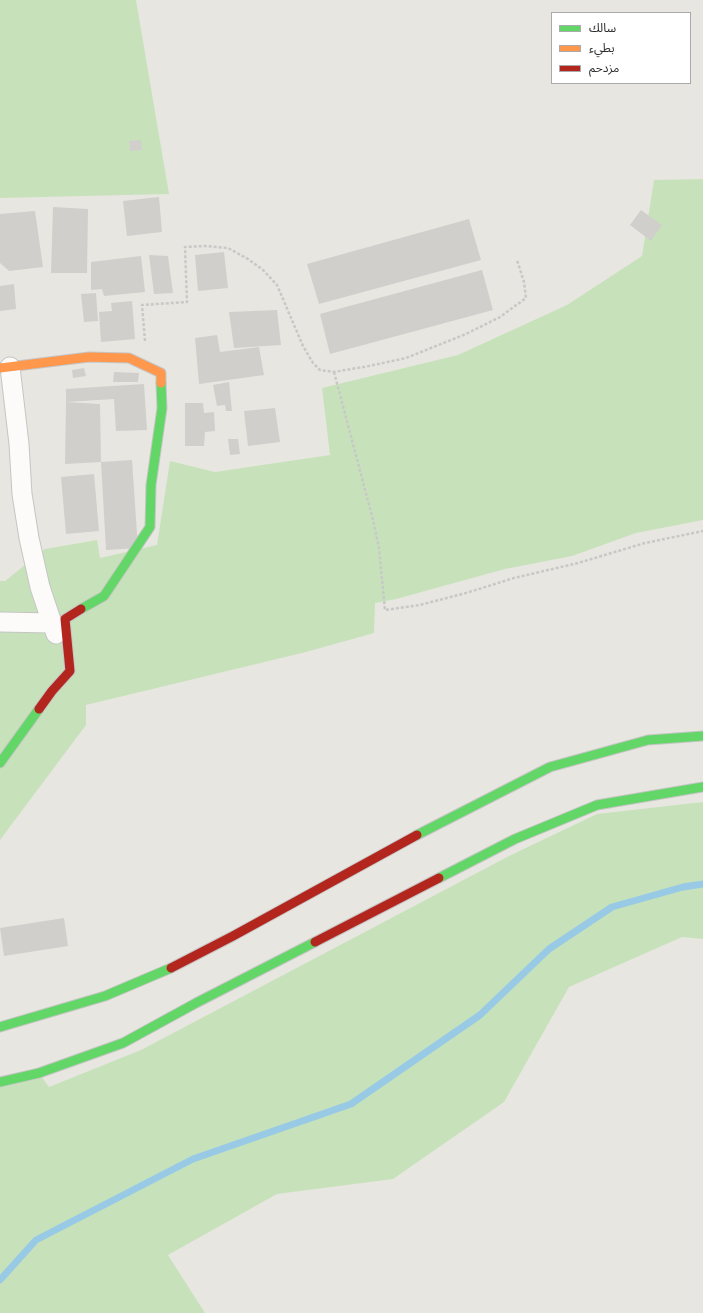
<!DOCTYPE html>
<meta charset="utf-8">
<style>
body{margin:0}
#map{position:relative;width:703px;height:1313px;overflow:hidden;background:#e8e6e0;font-family:"Fira Sans Condensed","Noto Sans Arabic",sans-serif}
canvas{display:block}
.legend{position:absolute;left:551px;top:12px;width:140px;height:72px;box-sizing:border-box;background:#fff;border:1px solid #aaa;margin:0;padding:5px 7px;list-style:none;font-size:12px;color:#2a2a2a}
.legend li{display:flex;align-items:center;gap:8px;height:20px}
.legend b{width:20px;border:1px solid #aaa}
</style>
<div id="map">
<canvas width="703" height="1313"></canvas>
<ul class="legend">
<li><b style="height:5px;background:#63d668"></b>سالك</li>
<li><b style="height:5px;background:#ff974d"></b>بطيء</li>
<li><b style="height:5px;background:#b3261e"></b>مزدحم</li>
</ul>
</div>
<script>
const g = document.querySelector('canvas').getContext('2d');
g.lineJoin = 'round';
function fill(path, color) { g.fillStyle = color; g.fill(path, 'evenodd'); }
const poly = rows => new Path2D(rows.map(r => 'M' + r).join(''));
function stroke(path, color, width, dash) { g.strokeStyle = color; g.lineWidth = width; g.lineCap = dash ? 'butt' : 'round'; g.setLineDash(dash || []); g.stroke(path); }
fill(poly([
 [0,0,136,0,169,194,0,198],
 [703,179,703,520,636,533,572,556,505,569,396,599,375,603,374,633,306,652,86,705,86,725,0,840,0,581,5,581,45,549,97,540,100,558,157,545,170,461,215,472,330,455,322,388,458,355,567,305,642,256,654,180],
 [703,802,703,939,682,937,569,987,504,1102,393,1179,277,1194,168,1255,205,1313,0,1313,0,1082,39,1073,49,1087,141,1050,509,856,597,814]
]), '#c7e2bb');
stroke(poly([
 [0,1280,36,1240,193,1159,351,1104,480,1015,549,949,612,907,683,887,703,884]
]), '#98cae6', 7);
fill(poly([
 [141,140,142,150,130,151,129,141],
 [159,197,162,232,127,236,123,201],
 [53,207,88,209,87,273,51,273],
 [641,210,662,225,651,241,630,225],
 [35,211,43,267,9,271,0,263,0,214],
 [469,219,481,260,319,304,307,264],
 [224,252,228,288,198,291,195,255],
 [149,255,168,256,173,293,154,294],
 [141,256,145,292,104,296,102,289,91,290,91,262],
 [482,270,493,310,330,354,320,314],
 [14,284,16,309,0,311,0,286],
 [96,293,98,321,84,322,81,294],
 [132,301,135,339,101,342,99,312,112,311,111,303],
 [277,310,281,345,234,348,229,312],
 [217,335,220,352,259,347,264,375,199,384,195,338],
 [84,368,86,376,73,378,72,370],
 [114,372,139,373,138,382,113,382],
 [229,382,232,411,226,411,225,405,217,406,213,385],
 [144,384,147,430,116,431,114,399,66,402,66,389],
 [66,402,100,404,101,462,132,460,138,548,106,550,101,462,65,464],
 [185,403,203,403,204,413,214,412,215,431,205,432,204,446,185,446],
 [275,408,280,442,248,446,244,411],
 [228,439,238,439,240,454,230,455],
 [94,474,99,531,66,534,61,477],
 [64,918,68,946,4,956,0,928]
]), '#d1cfcb');
const street = poly([
 [10,367,19,444,22,494,29,538,40,587,52,623],
 [0,622,52,623,56,634]
]);
const fast = poly([
 [81,609,104,596,150,527,151,485,162,408,161,383],
 [0,763,39,709],
 [417,835,550,767,648,740,703,736],
 [439,878,515,839,597,805,703,787],
 [0,1027,105,996,171,968],
 [0,1082,39,1073,123,1043,196,1003,315,942]
]);
const slow = poly([
 [0,368,89,357,129,358,161,373,161,383]
]);
const jam = poly([
 [39,709,52,691,70,671,65,619,81,609],
 [315,942,439,878],
 [171,968,233,936,417,835]
]);
stroke(street, '#c5c5c5', 21);
stroke(fast, '#c5c5c5', 11);
stroke(slow, '#c5c5c5', 11);
stroke(jam, '#c5c5c5', 11);
stroke(poly([
 [145,341,142,305,187,302,185,247,205,246,228,248,248,259,263,270,277,285,303,346,313,363,320,370,334,372,369,366,406,358,466,334,500,317,526,298,524,282,517,260],
 [334,372,373,520,379,548,385,610,420,605,466,593,514,578,578,563,645,543,703,531]
]), '#c8c8c7', 2.5, [3, 2]);
stroke(street, '#fcfbfa', 19);
stroke(fast, '#63d668', 9);
stroke(slow, '#ff974d', 9);
stroke(jam, '#b3261e', 9);
</script>
